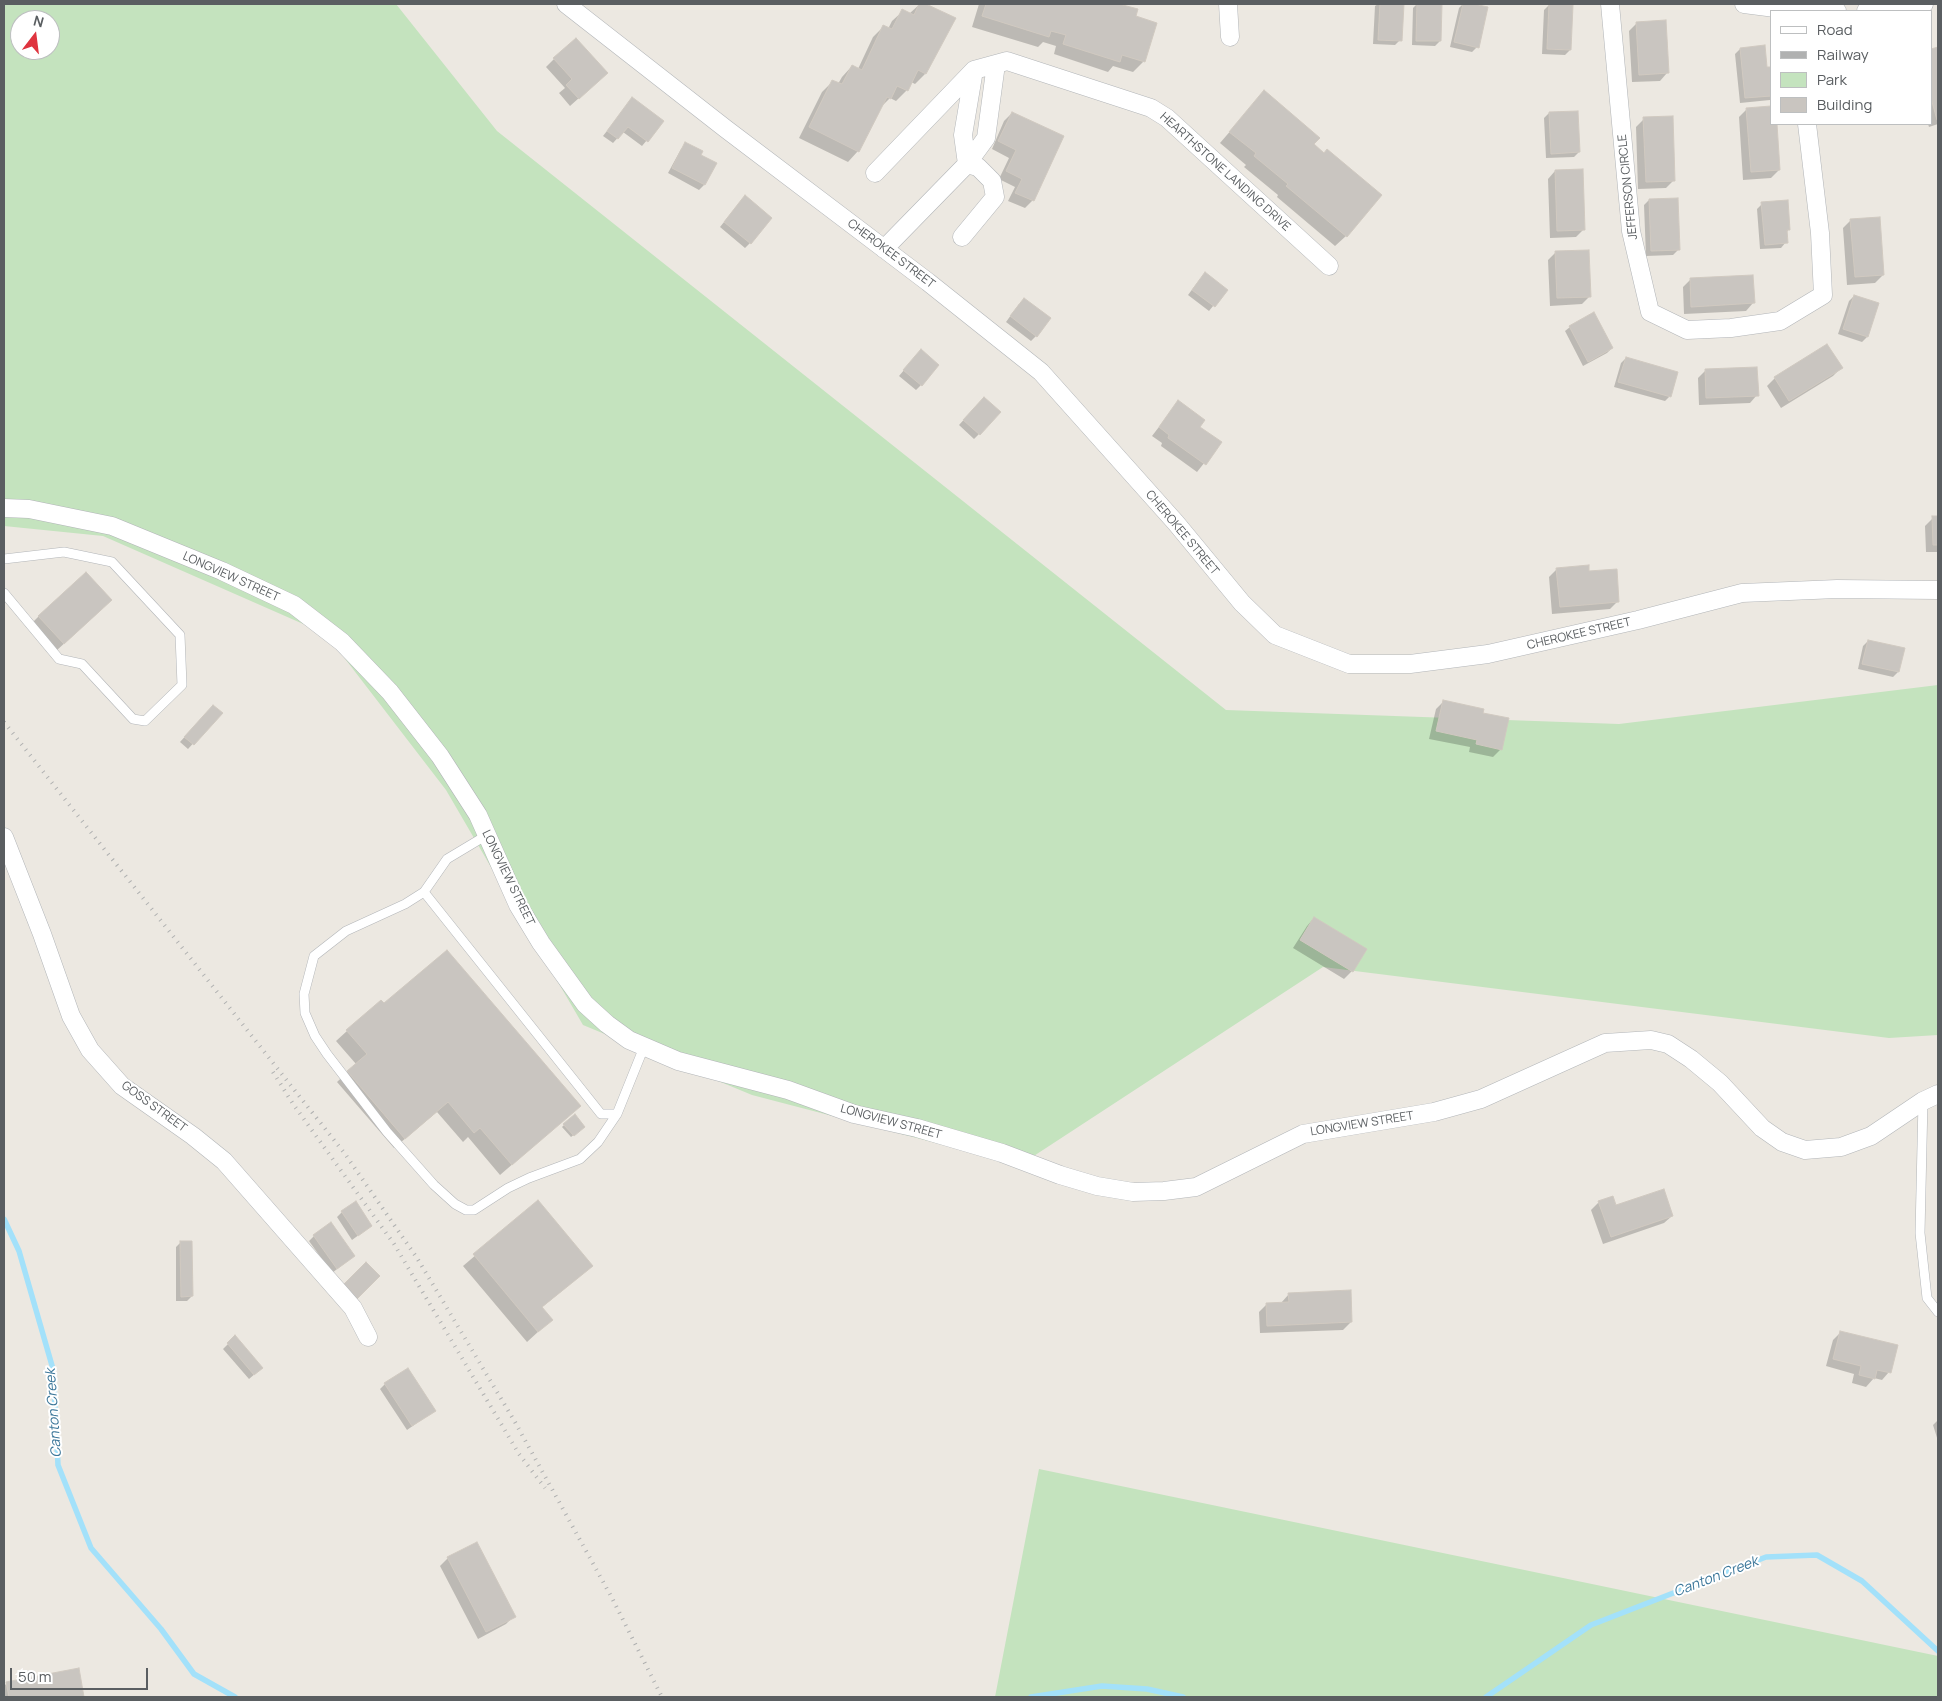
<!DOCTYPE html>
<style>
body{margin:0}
#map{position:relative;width:1942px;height:1701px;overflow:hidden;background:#ece8e1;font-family:Manrope,sans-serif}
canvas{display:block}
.frame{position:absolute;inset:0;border:5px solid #5a5e61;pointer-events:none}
.legend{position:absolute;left:1770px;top:10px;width:162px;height:115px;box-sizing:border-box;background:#fff;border:1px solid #bdbfc0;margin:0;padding:6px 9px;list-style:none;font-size:15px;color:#5a5e61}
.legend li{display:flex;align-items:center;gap:10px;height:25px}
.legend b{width:25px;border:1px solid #bdbfc0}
.north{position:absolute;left:10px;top:10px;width:50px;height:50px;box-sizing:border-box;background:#fff;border:1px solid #bdbfc0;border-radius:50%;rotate:15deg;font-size:14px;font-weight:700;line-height:20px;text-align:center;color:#5a5e61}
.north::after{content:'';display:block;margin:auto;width:18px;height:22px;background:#df343f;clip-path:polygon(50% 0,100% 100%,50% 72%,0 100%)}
.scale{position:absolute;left:10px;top:1668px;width:138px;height:22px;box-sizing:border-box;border:2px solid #5a5e61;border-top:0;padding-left:6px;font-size:15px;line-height:18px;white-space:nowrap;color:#5a5e61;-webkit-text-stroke:4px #fff;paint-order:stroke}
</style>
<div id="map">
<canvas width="1942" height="1701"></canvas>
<div class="frame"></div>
<ul class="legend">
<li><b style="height:6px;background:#fff"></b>Road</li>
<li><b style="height:6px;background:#b0b1b1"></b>Railway</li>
<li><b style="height:14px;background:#c4e3be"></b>Park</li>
<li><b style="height:14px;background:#c9c5c0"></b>Building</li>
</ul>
<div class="north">N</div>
<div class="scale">50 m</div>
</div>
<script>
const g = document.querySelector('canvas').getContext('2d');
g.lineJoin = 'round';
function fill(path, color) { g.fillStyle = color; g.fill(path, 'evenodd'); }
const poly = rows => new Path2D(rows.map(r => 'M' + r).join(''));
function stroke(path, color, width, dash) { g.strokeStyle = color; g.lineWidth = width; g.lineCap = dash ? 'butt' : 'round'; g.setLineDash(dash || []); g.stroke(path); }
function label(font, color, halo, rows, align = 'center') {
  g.font = font + ' Manrope,sans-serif'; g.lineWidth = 4; g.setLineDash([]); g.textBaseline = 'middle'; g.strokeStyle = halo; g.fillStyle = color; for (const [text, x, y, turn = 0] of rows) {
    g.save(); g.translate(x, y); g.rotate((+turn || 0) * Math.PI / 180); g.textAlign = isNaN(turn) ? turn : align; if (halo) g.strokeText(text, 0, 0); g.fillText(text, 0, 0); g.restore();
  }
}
fill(poly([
 [4,4,396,4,497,131,1226,710,1619,724,1938,685,1938,1035,1889,1038,1323,967,1020,1165,752,1095,583,1025,446,790,326,634,103,536,4,526],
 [20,20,50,20,50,50,20,50],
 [1039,1469,1938,1656,1938,1697,995,1697]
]), '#c4e3be');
fill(poly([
 [920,4,954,19,925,74,915,84,911,82,907,90,896,101,890,98,880,108,858,151,848,162,799,138,822,92,833,81,838,84,842,77,852,66,858,69,873,37,884,26,888,29,892,21,903,11,910,13],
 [979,4,1115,4,1136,10,1134,17,1156,24,1143,62,1133,72,1113,66,1108,72,1054,54,1056,46,1043,42,1038,47,972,27],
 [1378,4,1402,4,1400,40,1395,45,1373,44,1375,6],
 [1417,4,1440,4,1440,41,1435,46,1412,45,1413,8],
 [1463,4,1487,8,1477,47,1472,52,1450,47,1459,8],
 [1549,5,1570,50,1565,55,1542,54,1544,10],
 [1637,23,1667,73,1660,81,1632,82,1629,31],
 [1740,49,1766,68,1771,68,1770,100,1740,103,1735,54],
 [1938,49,1938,124,1929,127,1928,124,1931,124,1931,51],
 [554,59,598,81,570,106,559,93,565,88,546,67],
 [1264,92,1312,145,1346,236,1335,246,1277,197,1278,195,1244,167,1246,165,1220,143],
 [628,104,663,121,642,146,623,132,613,143,603,136],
 [1747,109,1771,124,1776,124,1779,170,1771,178,1743,180,1739,117],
 [1012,113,1033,200,1025,208,1008,201,1015,187,999,179,1009,158,992,149,1004,121],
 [1549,113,1579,152,1574,157,1546,158,1544,118],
 [1644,119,1674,180,1666,188,1638,189,1636,127],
 [686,144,699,155,715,163,704,185,699,190,668,173,681,149],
 [1555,171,1584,229,1576,237,1550,238,1548,179],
 [1649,200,1678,250,1673,255,1646,256,1644,205],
 [740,202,750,243,745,248,720,227],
 [1762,204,1789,229,1786,233,1786,242,1781,248,1760,249,1757,209],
 [1851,220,1883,275,1875,283,1847,285,1843,228],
 [1555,253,1590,296,1582,304,1550,306,1548,260],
 [1200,279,1226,290,1209,311,1188,295],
 [1690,280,1753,303,1746,311,1684,314,1683,287],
 [1854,296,1877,304,1867,337,1862,342,1838,334,1849,301],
 [1019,304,1036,336,1031,341,1006,322],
 [1570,327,1612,348,1607,353,1583,366,1565,331],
 [916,356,921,385,916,390,899,376],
 [1626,358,1670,396,1665,401,1614,387,1621,363],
 [1841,368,1833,376,1781,408,1767,386,1775,378],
 [1706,370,1757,395,1750,403,1699,405,1698,378],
 [1178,402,1198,427,1220,443,1197,472,1161,446,1162,443,1152,436],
 [979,403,979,434,974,439,959,425],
 [1933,518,1938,518,1938,552,1926,552,1925,526],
 [1557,569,1588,572,1618,601,1610,609,1552,614,1549,577],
 [103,608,56,651,31,624,39,616],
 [1868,641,1898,672,1893,677,1858,669,1863,646],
 [1443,702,1501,749,1493,757,1469,752,1470,747,1429,739,1436,709],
 [208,711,221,713,188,749,180,742],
 [1314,918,1352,971,1344,979,1293,948,1307,926],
 [384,1005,580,1106,500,1175,468,1137,463,1142,437,1112,394,1148,337,1082,356,1064,336,1041,347,1031],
 [564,1125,581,1129,571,1137,562,1127],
 [538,1202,592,1266,541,1308,551,1320,527,1342,463,1266],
 [1599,1202,1615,1207,1672,1216,1664,1223,1603,1244,1591,1210],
 [342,1212,371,1226,352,1240,337,1217],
 [314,1236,354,1256,332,1273,309,1241],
 [181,1242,192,1296,187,1301,176,1301,176,1247],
 [1289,1294,1351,1322,1343,1330,1260,1333,1259,1312,1267,1304,1281,1303],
 [1841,1332,1889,1372,1882,1380,1874,1378,1866,1387,1852,1383,1854,1374,1826,1366,1833,1340],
 [235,1337,256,1373,249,1379,223,1349],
 [385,1384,434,1411,407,1430,380,1389],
 [1938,1420,1938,1441,1933,1425],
 [448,1558,514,1616,506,1624,478,1639,440,1566],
 [78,1669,83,1697,4,1697,4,1686,7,1683]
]), '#0003');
stroke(poly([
 [4,1219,19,1251,53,1369,58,1465,91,1548,161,1629,194,1674,235,1697],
 [1031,1697,1102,1686,1147,1689,1183,1697],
 [1486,1697,1591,1625,1766,1557,1817,1555,1862,1581,1938,1651]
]), '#a3e1fa', 5.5);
const building = poly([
 [919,4,926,4,956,18,926,74,918,70,908,91,897,86,891,99,887,97,859,152,809,127,832,80,842,84,852,65,862,70,883,25,892,29,902,9,914,15,919,4],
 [986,4,1119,4,1138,9,1136,16,1157,23,1145,62,1122,55,1120,62,1063,44,1066,35,1051,31,1049,37,982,16,986,4],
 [1380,4,1404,4,1402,41,1378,40,1380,4],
 [1417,4,1442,4,1441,41,1416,41,1417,4],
 [1463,4,1474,4,1488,7,1479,48,1454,42,1463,4],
 [1549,4,1573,5,1571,50,1547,49,1549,4],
 [1666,20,1669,73,1639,75,1636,22,1666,20],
 [576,38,608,73,579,99,566,85,572,79,553,58,576,38],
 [1765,45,1767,67,1771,67,1771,96,1745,98,1740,48,1765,45],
 [1938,47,1938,119,1937,120,1931,98,1931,49,1938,47],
 [1264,90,1320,138,1314,144,1324,153,1327,149,1382,195,1347,237,1286,186,1288,184,1254,156,1256,153,1229,132,1264,90],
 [632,97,664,121,648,142,628,127,618,139,607,131,632,97],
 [1771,106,1771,124,1777,124,1780,170,1751,172,1746,108,1771,106],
 [1578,111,1580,152,1551,154,1549,112,1578,111],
 [1012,112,1064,136,1034,201,1015,193,1022,179,1006,171,1016,150,998,141,1012,112],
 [1673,116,1675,181,1646,182,1643,117,1673,116],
 [685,142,703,151,701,155,717,163,705,185,672,168,685,142],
 [1583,169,1585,230,1557,231,1555,170,1583,169],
 [745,195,772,218,751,244,724,222,745,195],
 [1678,198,1680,250,1651,251,1649,199,1678,198],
 [1788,200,1790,230,1787,230,1788,243,1765,245,1761,202,1788,200],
 [1880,217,1884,275,1855,277,1850,219,1880,217],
 [1589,250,1591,297,1557,298,1555,251,1589,250],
 [1205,272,1228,290,1215,307,1192,290,1205,272],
 [1753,275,1755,303,1691,307,1690,278,1753,275],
 [1854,295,1879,303,1868,337,1843,329,1854,295],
 [1024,298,1051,318,1037,337,1010,316,1024,298],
 [1594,312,1613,348,1588,362,1569,326,1594,312],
 [1827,344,1843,368,1789,401,1774,377,1827,344],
 [921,349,939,365,922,386,903,370,921,349],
 [1626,357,1678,372,1671,397,1618,382,1626,357],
 [1757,367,1759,396,1706,398,1705,369,1757,367],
 [984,397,1001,412,980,435,963,420,984,397],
 [1178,400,1205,420,1200,427,1222,442,1206,465,1168,438,1169,435,1159,427,1178,400],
 [1932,516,1938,516,1938,545,1933,545,1932,516],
 [1589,565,1589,571,1617,569,1619,602,1560,607,1556,568,1589,565],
 [86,572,112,600,64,644,38,616,86,572],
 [1868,640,1905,648,1899,672,1862,664,1868,640],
 [1443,700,1484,709,1483,713,1509,718,1502,750,1476,744,1477,740,1436,731,1443,700],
 [213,705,223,713,194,745,184,737,213,705],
 [1314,917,1367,949,1353,972,1300,940,1314,917],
 [447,950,581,1106,512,1165,480,1128,474,1133,448,1102,405,1139,347,1071,367,1054,346,1030,381,1000,384,1003,447,950],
 [575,1114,585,1127,574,1136,563,1124,575,1114],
 [1664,1189,1673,1216,1611,1237,1598,1201,1613,1196,1616,1205,1664,1189],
 [538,1200,593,1266,542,1307,553,1320,538,1332,473,1254,538,1200],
 [356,1201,372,1226,358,1236,341,1211,356,1201],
 [331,1222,355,1256,337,1269,313,1235,331,1222],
 [180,1241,192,1241,193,1296,181,1297,180,1241],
 [366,1262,380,1276,356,1300,342,1286,366,1262],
 [1351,1290,1352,1322,1267,1326,1266,1303,1289,1302,1288,1293,1351,1290],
 [1840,1331,1898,1345,1891,1373,1877,1370,1875,1379,1859,1375,1861,1366,1833,1359,1840,1331],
 [235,1335,263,1368,254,1375,227,1343,235,1335],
 [408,1368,436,1411,412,1426,384,1383,408,1368],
 [477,1542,516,1617,486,1632,447,1557,477,1542],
 [79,1668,84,1697,9,1697,6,1682,79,1668]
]);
fill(building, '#c9c5c0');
stroke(building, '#d0c9c0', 1);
const service = poly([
 [4,559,64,552,112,562,180,635,182,685,145,721,133,719,82,664,59,659,4,593],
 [487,835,447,859,424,892,601,1114,617,1114,644,1047],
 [424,892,405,904,346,931,314,956,304,994,305,1013,315,1036,327,1054,387,1132,434,1185,455,1204,466,1210,474,1210,508,1188,529,1178,580,1159,598,1142,617,1114],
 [1923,1101,1920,1233,1927,1298,1938,1312]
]);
const minor = poly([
 [566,4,726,129,928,282,1041,372,1176,523,1242,603,1275,635,1349,664,1410,664,1488,654,1638,620,1742,593,1837,589,1938,590],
 [1228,4,1230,37],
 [1610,4,1631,231,1650,312,1687,330,1731,328,1780,321,1823,295,1820,233,1807,124],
 [1744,4,1791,10,1837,11],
 [1866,11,1915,6,1924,4],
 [974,70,1007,61,1151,108,1167,118,1329,266],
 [967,164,963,135,974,70],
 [875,173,974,70],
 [962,237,995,197,992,181,978,167,967,164],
 [884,249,967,164,986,138,996,64],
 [4,508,29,509,112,526,222,571,294,605,342,642,390,692,440,756,478,815,518,905,541,943,585,1004,607,1024,629,1040,678,1061,788,1090,854,1114,917,1128,1002,1153,1060,1175,1097,1186,1133,1192,1164,1191,1196,1187,1303,1134,1434,1112,1481,1099,1605,1043,1651,1040,1668,1044,1691,1059,1720,1083,1762,1128,1782,1142,1805,1150,1841,1147,1871,1136,1923,1101,1938,1094],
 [4,837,42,934,71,1016,90,1050,122,1086,193,1136,224,1161,353,1308,368,1337]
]);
stroke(service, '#b2b5b8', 10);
stroke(minor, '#b2b5b8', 19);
stroke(service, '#fff', 9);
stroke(minor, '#fff', 18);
stroke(poly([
 [4,722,345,1154,417,1258,515,1422,612,1598,662,1697],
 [273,1072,293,1104,394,1244,519,1454,545,1488]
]), '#b0b1b1', 4, [1, 6]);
label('12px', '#5a5e61', '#fff', [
 ["HEARTHSTONE LANDING DRIVE",1225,172,42],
 ["JEFFERSON CIRCLE",1628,187,-96],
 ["CHEROKEE STREET",891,254,37],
 ["CHEROKEE STREET",1182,533,50],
 ["LONGVIEW STREET",231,577,24],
 ["CHEROKEE STREET",1579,634,-13],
 ["LONGVIEW STREET",508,878,64],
 ["GOSS STREET",154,1107,36],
 ["LONGVIEW STREET",891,1122,15],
 ["LONGVIEW STREET",1362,1124,-9]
]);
label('italic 14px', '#3c779a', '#fff', [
 ["Canton Creek",54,1413,-94],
 ["Canton Creek",1716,1577,-21]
]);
</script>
